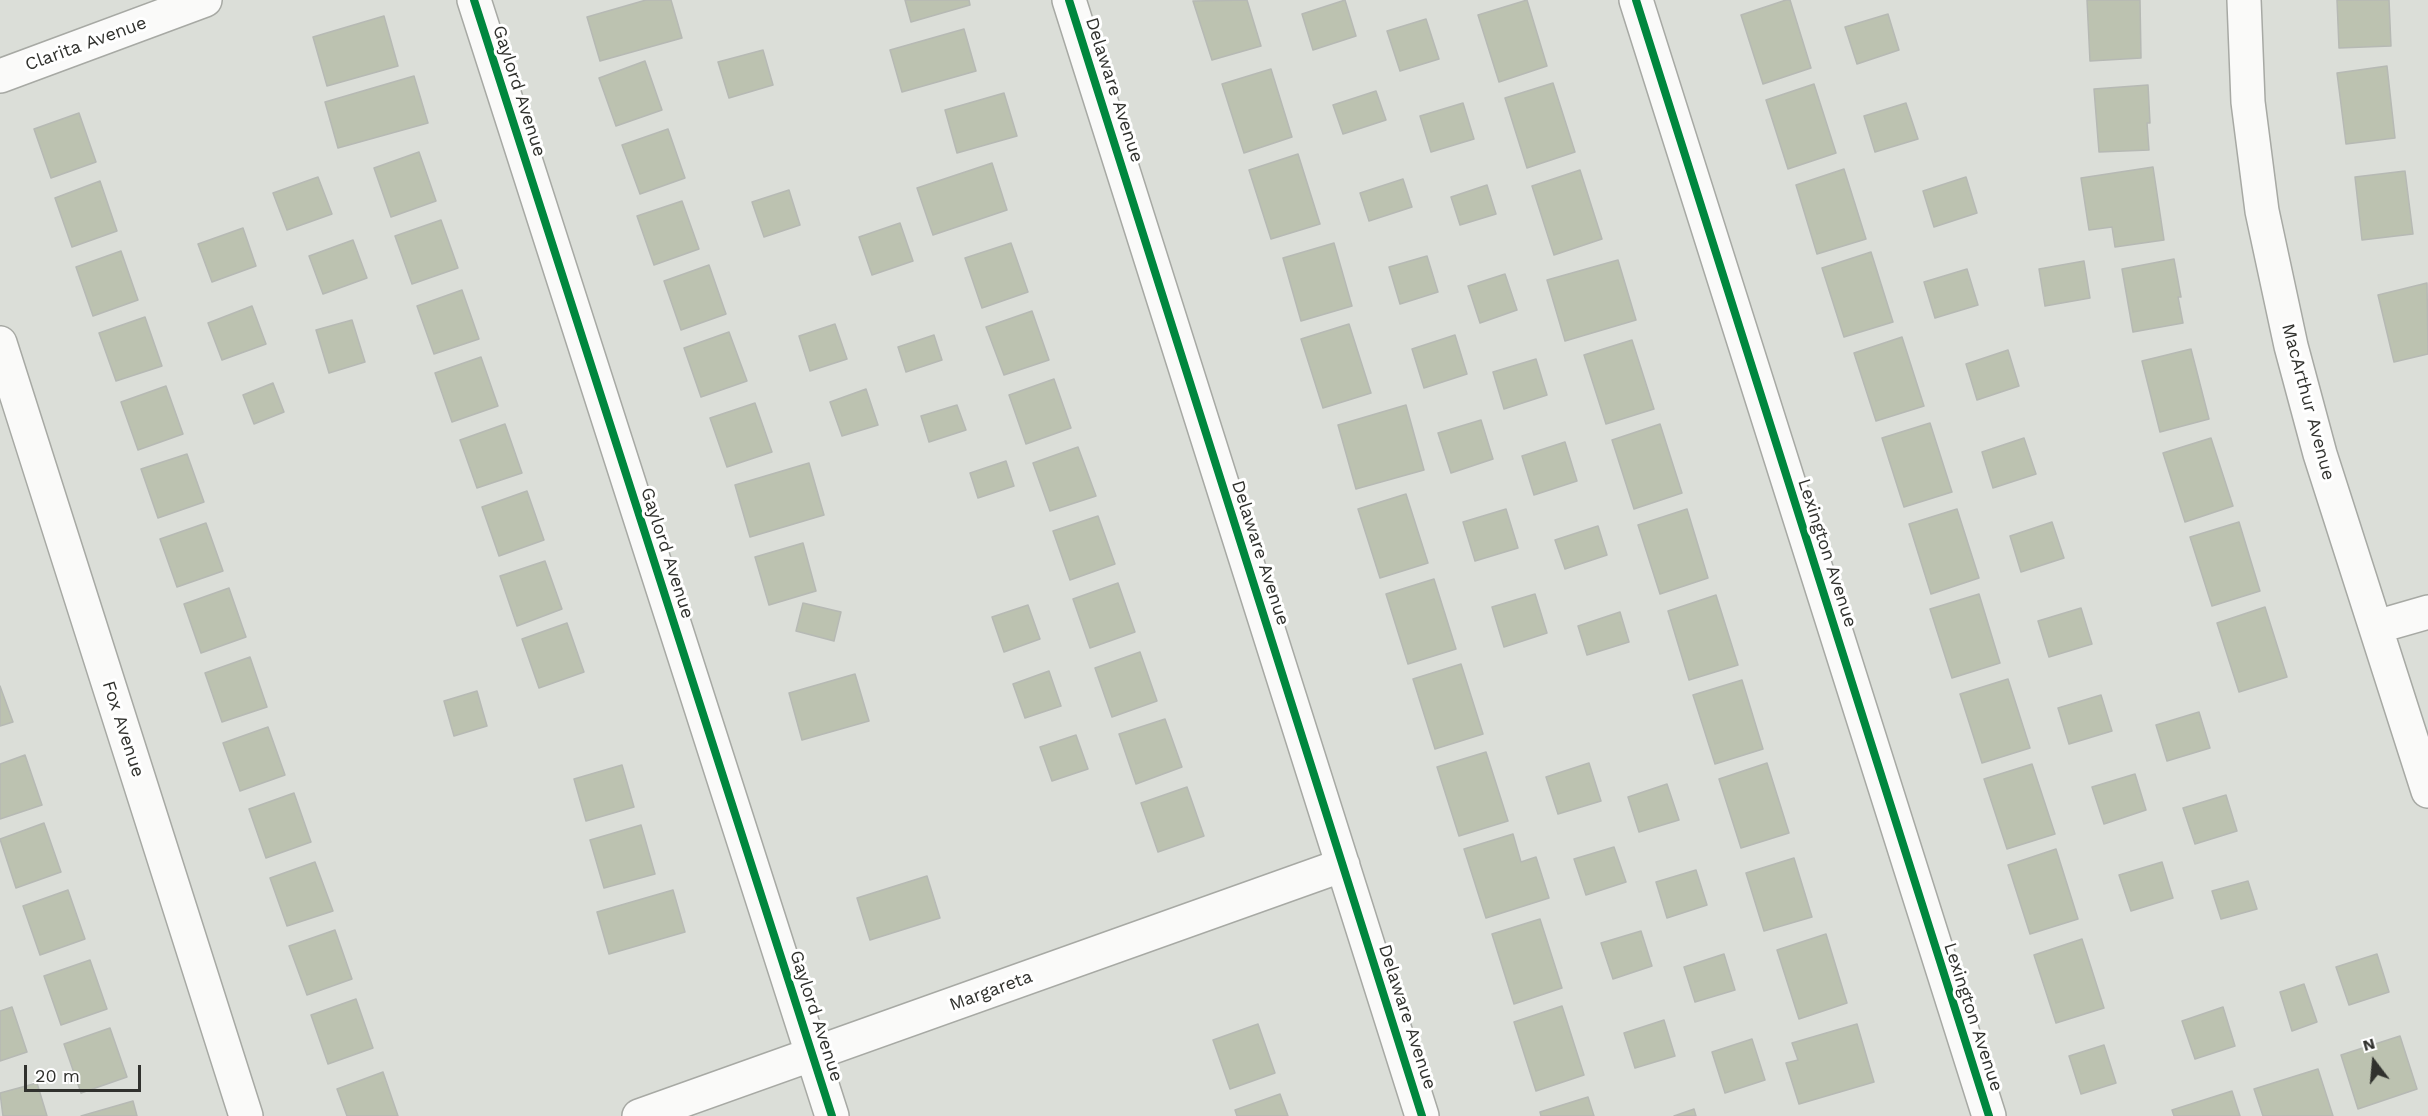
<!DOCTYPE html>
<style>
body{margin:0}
#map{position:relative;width:2428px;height:1116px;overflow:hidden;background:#dbded8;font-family:"Work Sans",sans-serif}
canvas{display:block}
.north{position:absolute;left:2344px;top:1032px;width:60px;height:60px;-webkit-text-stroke:4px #fff;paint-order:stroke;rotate:344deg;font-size:16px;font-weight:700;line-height:24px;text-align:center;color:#30312d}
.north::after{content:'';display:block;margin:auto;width:21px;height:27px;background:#30312d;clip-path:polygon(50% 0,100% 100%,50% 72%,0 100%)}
.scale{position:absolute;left:24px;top:1065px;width:117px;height:27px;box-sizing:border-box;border:3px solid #30312d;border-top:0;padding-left:8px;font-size:18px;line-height:21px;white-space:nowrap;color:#30312d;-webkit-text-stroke:4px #fff;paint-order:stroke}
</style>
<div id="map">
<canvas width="2428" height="1116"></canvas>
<div class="north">N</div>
<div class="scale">20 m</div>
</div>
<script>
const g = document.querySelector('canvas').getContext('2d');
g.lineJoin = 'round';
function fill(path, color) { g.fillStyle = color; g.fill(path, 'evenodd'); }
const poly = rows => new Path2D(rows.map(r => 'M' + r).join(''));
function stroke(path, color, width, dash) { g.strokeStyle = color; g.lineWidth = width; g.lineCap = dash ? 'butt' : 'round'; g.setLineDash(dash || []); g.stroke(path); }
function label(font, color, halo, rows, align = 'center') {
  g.font = font + ' "Work Sans",sans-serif'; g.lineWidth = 6; g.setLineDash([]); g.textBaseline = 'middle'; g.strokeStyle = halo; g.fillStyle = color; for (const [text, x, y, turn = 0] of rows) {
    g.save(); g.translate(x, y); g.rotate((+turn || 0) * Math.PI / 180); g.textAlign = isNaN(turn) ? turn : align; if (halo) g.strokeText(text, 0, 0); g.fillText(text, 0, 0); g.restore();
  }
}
const building = poly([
 [646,0,671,0,682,38,600,61,587,17,646,0],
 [905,0,969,0,970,5,911,22,905,0],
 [1247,0,1261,46,1212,60,1193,1,1247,0],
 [1345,0,1356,36,1313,50,1302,14,1345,0],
 [1527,0,1547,66,1499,82,1478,15,1527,0],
 [1786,0,1790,0,1811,68,1763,84,1741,15,1786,0],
 [2087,0,2140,0,2141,58,2090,61,2087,0],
 [2337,0,2389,0,2391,46,2339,48,2337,0],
 [1888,14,1899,50,1857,64,1845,27,1888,14],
 [384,16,398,66,327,86,313,37,384,16],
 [1426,19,1439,59,1400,71,1387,31,1426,19],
 [964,29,976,71,902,92,890,50,964,29],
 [763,50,773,85,729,98,718,62,763,50],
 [645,61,662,110,616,126,599,78,645,61],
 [2387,66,2395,138,2346,144,2337,73,2387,66],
 [1271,69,1292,137,1244,153,1222,84,1271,69],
 [414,76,428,123,338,148,325,102,414,76],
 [1553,83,1575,152,1527,168,1505,98,1553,83],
 [1814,84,1836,153,1788,169,1766,100,1814,84],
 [2148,85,2150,123,2147,123,2149,150,2099,152,2094,89,2148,85],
 [1376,91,1386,120,1343,134,1333,105,1376,91],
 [1004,93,1017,136,957,153,945,110,1004,93],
 [1463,103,1474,139,1431,152,1420,116,1463,103],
 [1906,103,1918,139,1875,152,1864,116,1906,103],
 [79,113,96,162,51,178,34,129,79,113],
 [668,129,685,178,640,194,622,145,668,129],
 [419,152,436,201,391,217,374,168,419,152],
 [1298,154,1320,224,1271,239,1249,170,1298,154],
 [992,163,1007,210,933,235,917,188,992,163],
 [2153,167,2164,240,2115,247,2112,227,2089,230,2081,178,2153,167],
 [1844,169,1866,239,1817,254,1796,185,1844,169],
 [1580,170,1602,239,1554,255,1532,186,1580,170],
 [2405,171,2413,234,2362,240,2355,177,2405,171],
 [318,177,332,214,287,230,273,193,318,177],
 [1966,177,1977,213,1934,227,1923,191,1966,177],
 [1403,179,1412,207,1369,221,1360,193,1403,179],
 [100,181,117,231,72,247,55,198,100,181],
 [1487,185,1496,214,1460,225,1451,197,1487,185],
 [789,190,800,225,764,237,752,202,789,190],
 [682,201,699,249,654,265,637,216,682,201],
 [441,220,458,268,412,284,395,236,441,220],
 [900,223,913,261,872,275,859,237,900,223],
 [243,228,256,266,212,282,198,244,243,228],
 [353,240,367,278,323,294,309,256,353,240],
 [1011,243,1028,292,982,308,965,258,1011,243],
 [1334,243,1352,306,1301,321,1283,258,1334,243],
 [121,251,138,300,93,316,76,267,121,251],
 [1871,252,1893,322,1844,337,1822,268,1871,252],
 [1427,256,1438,292,1400,304,1389,267,1427,256],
 [2174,259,2181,297,2178,297,2183,323,2133,332,2122,269,2174,259],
 [1618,260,1636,320,1565,341,1547,280,1618,260],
 [2084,261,2090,298,2045,306,2039,269,2084,261],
 [709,265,726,314,681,330,664,281,709,265],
 [1967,269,1978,305,1935,318,1924,282,1967,269],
 [1505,274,1517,310,1480,323,1468,286,1505,274],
 [2427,283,2428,354,2394,362,2378,295,2427,283],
 [462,290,479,339,434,354,417,306,462,290],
 [252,306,266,344,222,360,208,323,252,306],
 [1032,311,1049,360,1004,375,986,327,1032,311],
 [145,317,162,366,116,381,99,333,145,317],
 [352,320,365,362,329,373,316,330,352,320],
 [835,324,847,359,810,371,799,336,835,324],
 [1349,324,1371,393,1323,408,1301,339,1349,324],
 [729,332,747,381,701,397,684,348,729,332],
 [934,335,942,360,906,372,898,347,934,335],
 [1455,335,1467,374,1424,388,1412,349,1455,335],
 [1902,337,1924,406,1876,421,1854,353,1902,337],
 [1632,340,1654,409,1606,424,1584,355,1632,340],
 [2191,349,2209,419,2160,432,2142,361,2191,349],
 [2008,350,2019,386,1977,400,1966,364,2008,350],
 [481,357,498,406,452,422,435,373,481,357],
 [1536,359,1547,395,1504,409,1493,372,1536,359],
 [1054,379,1071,428,1026,444,1009,395,1054,379],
 [273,383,284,412,254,424,243,395,273,383],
 [166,386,183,434,138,450,121,402,166,386],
 [866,389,878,425,842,436,830,402,866,389],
 [755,403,772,452,727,467,710,418,755,403],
 [957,405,966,430,929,442,921,416,957,405],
 [1406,405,1424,470,1356,489,1338,425,1406,405],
 [1481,420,1493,459,1451,473,1438,433,1481,420],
 [1930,423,1952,492,1904,507,1882,438,1930,423],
 [505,424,522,473,477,488,460,440,505,424],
 [1660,424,1682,493,1634,509,1612,440,1660,424],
 [2024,438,2036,474,1993,488,1982,452,2024,438],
 [2211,438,2233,506,2185,522,2163,453,2211,438],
 [1565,442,1577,481,1534,495,1522,456,1565,442],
 [1078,447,1096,496,1050,511,1033,463,1078,447],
 [187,454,204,502,158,518,141,469,187,454],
 [1006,461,1014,486,978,498,970,473,1006,461],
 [809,463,824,515,750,537,735,485,809,463],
 [527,491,544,540,499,556,482,507,527,491],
 [1406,494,1428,563,1380,578,1358,509,1406,494],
 [1506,509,1518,548,1475,561,1463,522,1506,509],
 [1687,509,1708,578,1660,594,1638,525,1687,509],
 [1957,509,1979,578,1931,594,1909,524,1957,509],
 [1098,516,1115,564,1070,580,1053,531,1098,516],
 [2052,522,2064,558,2021,572,2010,536,2052,522],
 [2239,522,2260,591,2212,606,2190,537,2239,522],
 [206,523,223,571,177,587,160,539,206,523],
 [1598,526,1607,555,1565,569,1555,540,1598,526],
 [803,543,816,591,769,605,755,557,803,543],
 [545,561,562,609,517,626,500,576,545,561],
 [1434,579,1456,649,1408,664,1386,594,1434,579],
 [1118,583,1135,632,1090,648,1073,599,1118,583],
 [229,588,246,637,201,653,184,604,229,588],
 [1535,594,1547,633,1504,647,1492,607,1535,594],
 [1979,594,2000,663,1952,678,1930,609,1979,594],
 [1716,595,1738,665,1689,680,1668,611,1716,595],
 [803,603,841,612,834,641,796,631,803,603],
 [1028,605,1040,639,1004,652,992,617,1028,605],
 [2265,607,2287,677,2239,692,2217,623,2265,607],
 [2081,608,2092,644,2049,657,2038,621,2081,608],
 [1620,612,1629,642,1587,655,1578,626,1620,612],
 [567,623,584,672,539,688,522,639,567,623],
 [1140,652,1157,701,1112,717,1095,668,1140,652],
 [250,657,267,707,222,722,205,673,250,657],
 [1461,664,1483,734,1435,749,1413,679,1461,664],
 [1049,671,1061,706,1025,718,1013,684,1049,671],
 [855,674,869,721,802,740,789,693,855,674],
 [2008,679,2030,748,1982,763,1960,694,2008,679],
 [1742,680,1763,749,1715,764,1693,695,1742,680],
 [0,686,13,722,0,726,0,686],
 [477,691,487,726,454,736,444,701,477,691],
 [2101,695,2112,731,2069,744,2058,708,2101,695],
 [2199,712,2210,748,2167,761,2156,725,2199,712],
 [1165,719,1182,767,1136,784,1119,734,1165,719],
 [268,727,285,775,240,791,223,743,268,727],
 [1076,735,1088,769,1052,781,1040,747,1076,735],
 [1486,752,1508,821,1459,836,1437,767,1486,752],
 [25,755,42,805,0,819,0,764,25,755],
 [1589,763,1601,801,1558,814,1546,777,1589,763],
 [1767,763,1789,833,1741,848,1719,779,1767,763],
 [2032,764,2055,834,2007,849,1984,779,2032,764],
 [622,765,634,807,586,821,574,779,622,765],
 [2135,774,2146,810,2104,824,2092,787,2135,774],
 [1667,784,1679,820,1639,832,1628,797,1667,784],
 [1187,787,1204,836,1158,852,1141,803,1187,787],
 [294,793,311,842,266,858,249,809,294,793],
 [2226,795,2237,831,2195,844,2183,808,2226,795],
 [44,823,61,872,16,888,0,839,44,823],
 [641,825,655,874,604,888,590,840,641,825],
 [1513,834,1521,862,1536,857,1549,898,1486,918,1464,849,1513,834],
 [1614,847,1626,882,1586,895,1574,859,1614,847],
 [2056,849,2078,919,2030,934,2008,865,2056,849],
 [1794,858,1812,917,1764,931,1746,873,1794,858],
 [315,862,333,911,287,926,270,878,315,862],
 [2162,862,2173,898,2131,911,2119,875,2162,862],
 [1696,870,1707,905,1667,918,1656,882,1696,870],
 [927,876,940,918,870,940,857,898,927,876],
 [2248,881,2257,909,2221,919,2212,891,2248,881],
 [68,890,85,939,40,955,23,906,68,890],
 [673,890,685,932,609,954,597,912,673,890],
 [1540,919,1562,988,1514,1004,1492,934,1540,919],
 [335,930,352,979,307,995,289,946,335,930],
 [1641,931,1652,966,1613,979,1601,943,1641,931],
 [1826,934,1847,1003,1799,1019,1777,950,1826,934],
 [2082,939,2104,1008,2056,1023,2034,955,2082,939],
 [1724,954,1735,990,1695,1002,1684,967,1724,954],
 [2377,954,2389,992,2349,1005,2336,967,2377,954],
 [90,960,107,1009,61,1025,44,976,90,960],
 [2304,984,2317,1022,2292,1031,2280,992,2304,984],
 [356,999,373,1048,328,1064,311,1015,356,999],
 [1562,1006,1584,1075,1536,1091,1514,1022,1562,1006],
 [12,1007,27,1052,0,1061,0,1011,12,1007],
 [2223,1007,2235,1046,2195,1059,2182,1021,2223,1007],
 [1664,1020,1675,1056,1635,1068,1624,1033,1664,1020],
 [1258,1024,1275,1073,1230,1089,1213,1040,1258,1024],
 [1857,1024,1874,1082,1799,1104,1786,1063,1798,1060,1792,1043,1857,1024],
 [110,1028,127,1077,81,1093,64,1044,110,1028],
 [2400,1036,2417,1089,2358,1109,2341,1055,2400,1036],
 [1752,1039,1765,1080,1725,1093,1712,1052,1752,1039],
 [2104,1045,2116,1083,2081,1094,2069,1056,2104,1045],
 [2318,1069,2333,1116,2263,1116,2254,1089,2318,1069],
 [383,1072,398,1116,347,1116,337,1089,383,1072],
 [37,1083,47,1116,3,1116,0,1093,37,1083],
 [2232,1091,2240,1116,2174,1116,2172,1110,2232,1091],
 [1280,1094,1288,1116,1237,1116,1235,1110,1280,1094],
 [1588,1097,1594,1116,1541,1116,1540,1112,1588,1097],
 [133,1101,137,1116,81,1116,133,1101],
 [1694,1109,1696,1116,1674,1116,1694,1109]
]);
fill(building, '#bcc2b0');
stroke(building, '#b6b9b4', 1.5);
const minor = poly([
 [474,0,832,1116],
 [1069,0,1422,1116],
 [1636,0,1989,1116],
 [2244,0,2248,102,2262,211,2291,346,2320,454,2428,791],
 [0,76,205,0],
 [0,343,246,1116],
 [2376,627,2428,612],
 [639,1116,1343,865]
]);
stroke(minor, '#a7a9a4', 36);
stroke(minor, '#fafaf9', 33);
stroke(poly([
 [474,0,832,1116],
 [1069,0,1422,1116],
 [1636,0,1989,1116]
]), '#00873e', 8);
label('18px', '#30312d', '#fff', [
 ["Clarita Avenue",86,44,-20],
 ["Delaware Avenue",1114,90,72],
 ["Gaylord Avenue",519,91,72],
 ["MacArthur Avenue",2308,402,75],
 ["Gaylord Avenue",667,553,72],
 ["Delaware Avenue",1260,553,72],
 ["Lexington Avenue",1827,553,72],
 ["Fox Avenue",123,729,72],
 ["Margareta",991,991,-20],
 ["Gaylord Avenue",816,1016,72],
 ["Delaware Avenue",1407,1017,72],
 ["Lexington Avenue",1973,1017,72]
]);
</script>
